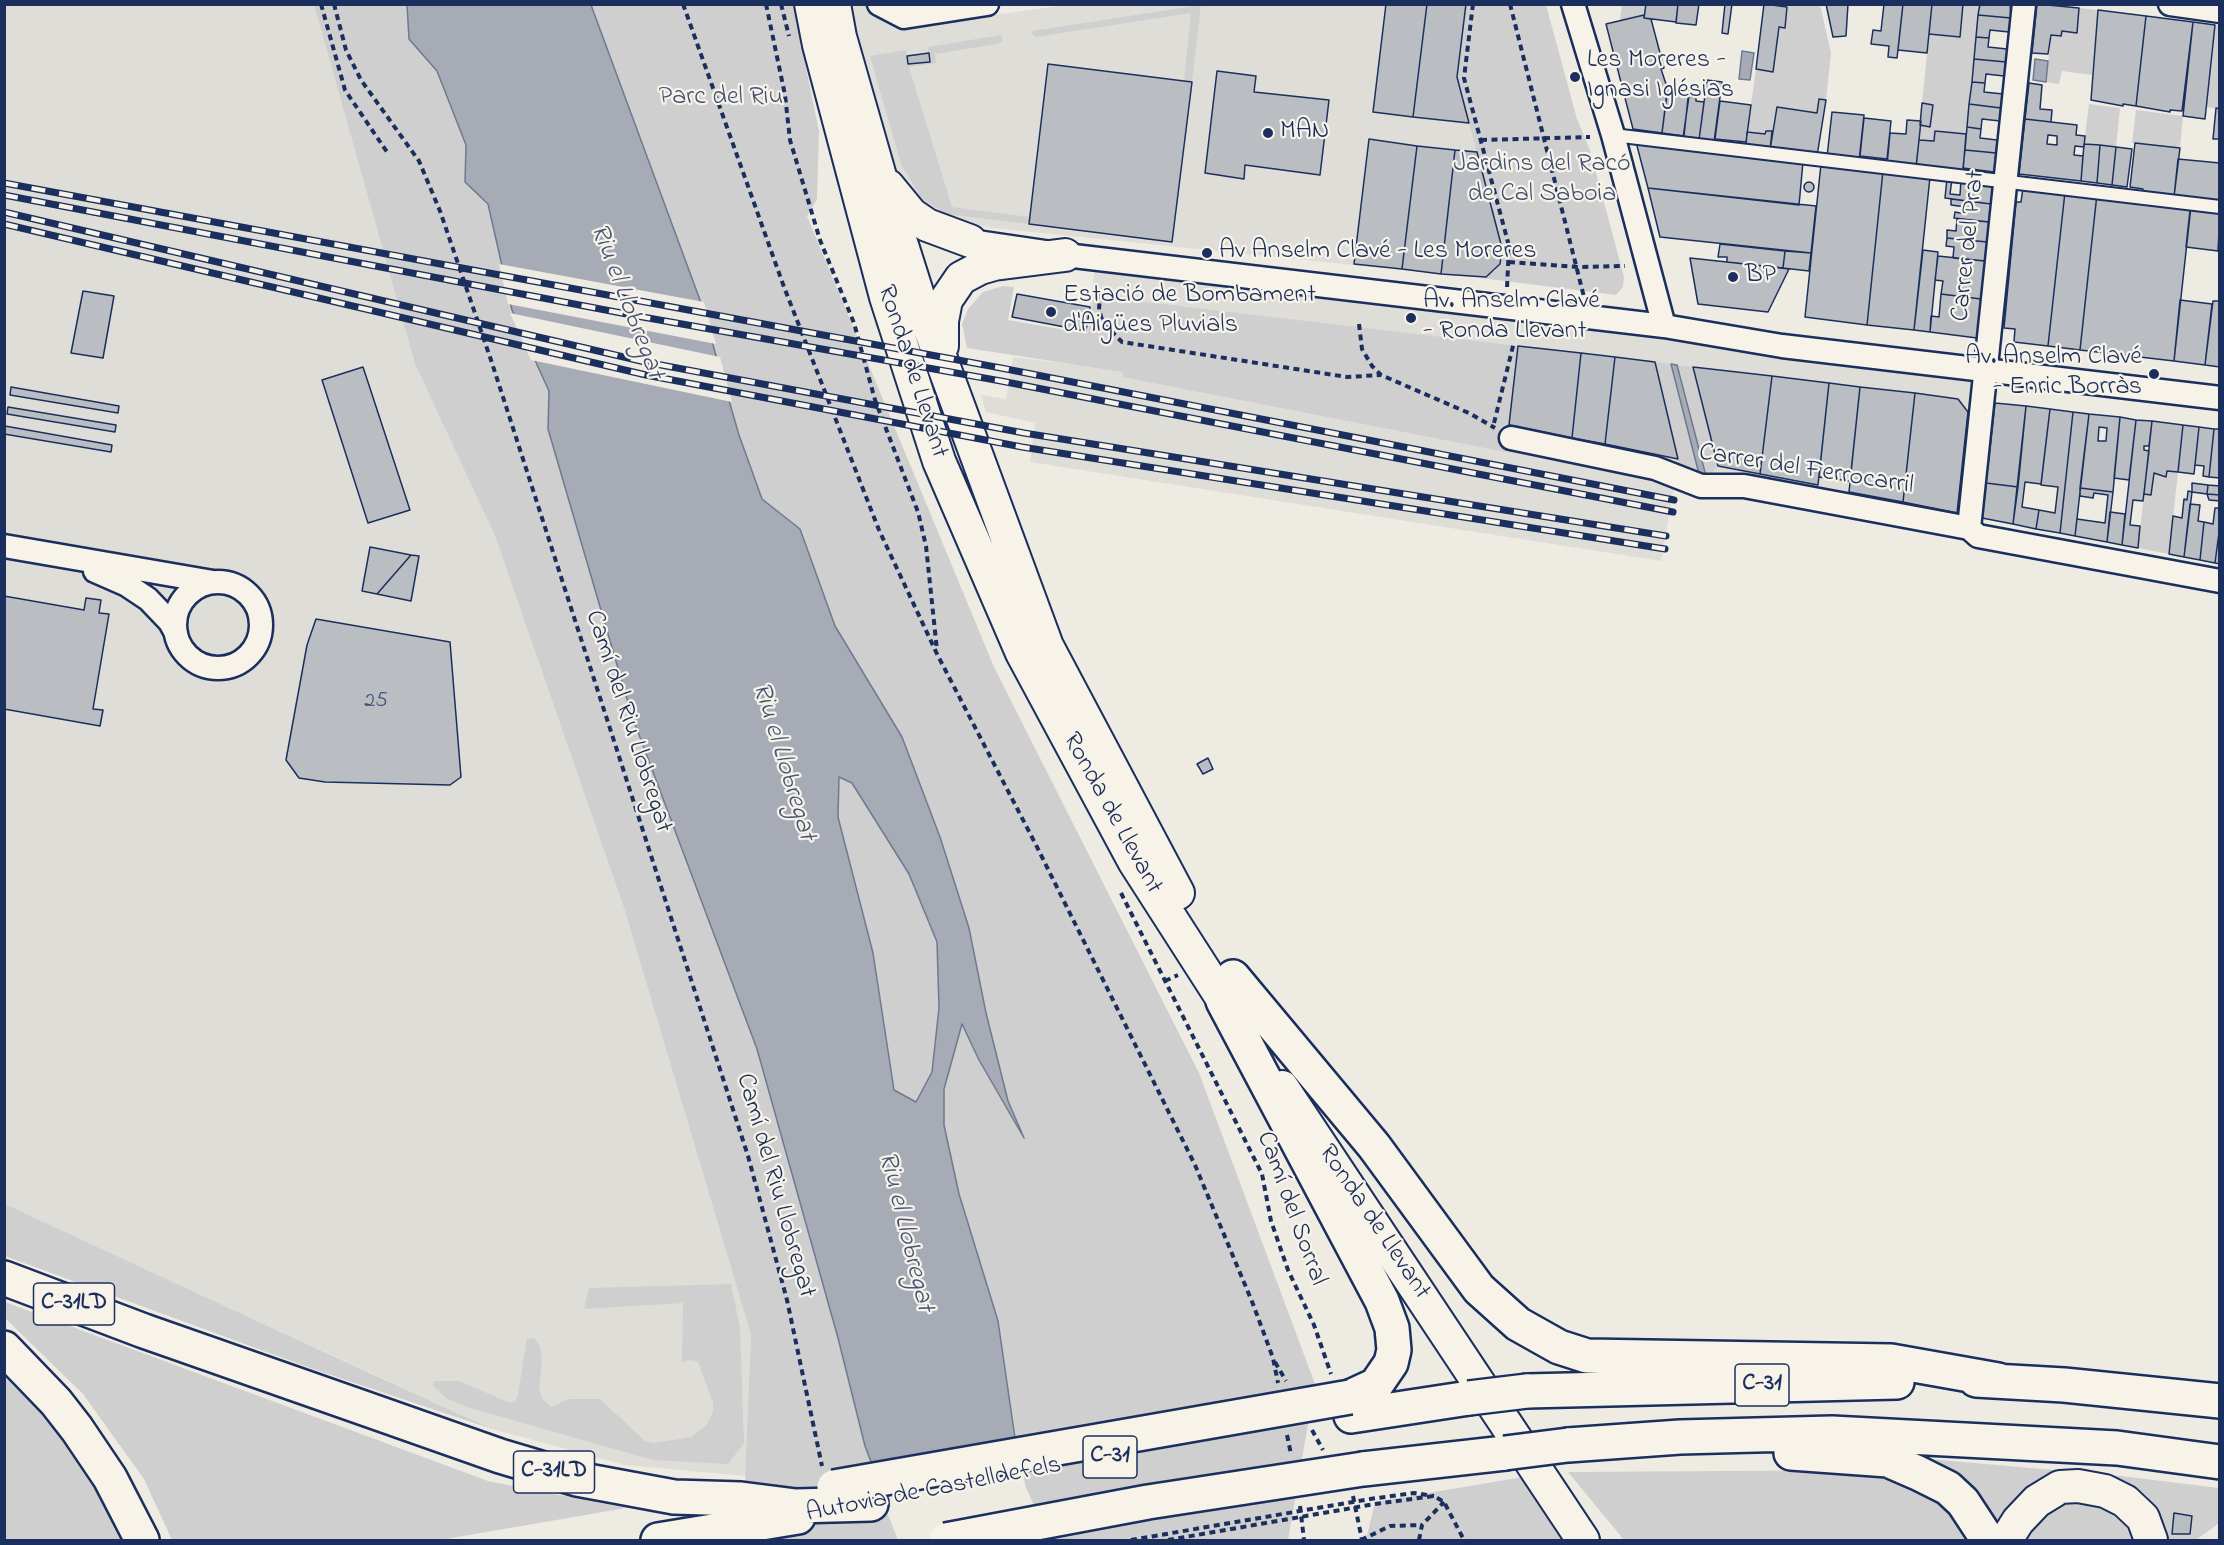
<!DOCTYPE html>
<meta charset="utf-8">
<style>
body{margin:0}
#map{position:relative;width:2224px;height:1545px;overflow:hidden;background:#eeebe2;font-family:"Indie Flower",sans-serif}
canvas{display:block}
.frame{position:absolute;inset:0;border:6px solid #1b2f5e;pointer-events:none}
</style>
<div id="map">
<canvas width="2224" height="1545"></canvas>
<div class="frame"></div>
</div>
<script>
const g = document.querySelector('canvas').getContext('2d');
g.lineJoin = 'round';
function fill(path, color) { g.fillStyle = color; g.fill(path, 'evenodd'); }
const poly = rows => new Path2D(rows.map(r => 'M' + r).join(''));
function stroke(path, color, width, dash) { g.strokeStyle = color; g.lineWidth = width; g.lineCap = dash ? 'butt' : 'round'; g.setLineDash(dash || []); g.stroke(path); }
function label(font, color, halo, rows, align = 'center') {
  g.font = font + ' "Indie Flower",sans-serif'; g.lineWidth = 4.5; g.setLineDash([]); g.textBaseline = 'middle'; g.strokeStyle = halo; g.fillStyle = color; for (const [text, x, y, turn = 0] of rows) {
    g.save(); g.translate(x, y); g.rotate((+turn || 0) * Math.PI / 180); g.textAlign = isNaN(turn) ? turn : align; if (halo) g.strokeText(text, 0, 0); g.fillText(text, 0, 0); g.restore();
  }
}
fill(poly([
 [1075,4,1466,5,1457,77,1502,248,1498,268,1481,278,993,228,933,217,901,184,847,5,868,5,903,27],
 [5,5,314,5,415,364,495,536,624,908,751,1335,745,1476,625,1465,492,1429,5,1204],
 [1095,269,1965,376,1971,380,1975,390,1959,539,1674,487,1661,561,1030,462,1035,423,986,412,981,395,1006,399,1013,357,1081,365]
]), '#deddd8');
fill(poly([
 [314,5,407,5,409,39,437,71,466,145,465,182,488,203,512,310,549,391,548,429,632,716,757,1049,838,1338,865,1446,901,1540,761,1540,745,1476,751,1335,624,908,495,536,415,364],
 [591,5,793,5,819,131,817,199,807,216,994,667,1199,1073,1315,1384,1288,1540,1046,1540,1022,1486,998,1321,959,1194,944,1125,944,1089,962,1023,979,1060,1021,1132,1008,1101,986,1013,969,928,940,837,902,737,835,626,800,529,762,500,739,435,700,300],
 [1201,5,1192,82,1184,81,1191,13,1036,37,1032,34,1032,31],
 [1466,5,1546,5,1577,119,1590,150,1624,277,1623,287,1616,295,1481,278,1496,270,1503,253,1457,77],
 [1622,5,1646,5,1644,15,1620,21],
 [1788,5,1820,5,1831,53,1826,100,1819,99,1817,113,1773,132,1766,131,1765,134,1747,132,1756,69,1773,72,1779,27,1785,27],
 [1963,5,1980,5,1966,134,1935,131,1934,141,1919,140,1920,125,1930,126,1933,105,1922,103,1929,34,1960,37],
 [2079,8,2098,10,2092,75,2062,71,2059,84,2046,82,2051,35,2061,36,2062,31,2076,33],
 [2215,25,2220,25,2219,109,2206,107],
 [1001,35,1003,41,997,44,935,54,936,63,909,67,952,207,1030,217,1029,224,946,214,921,198,901,164,870,56,906,50,908,64,929,62,928,47],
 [2089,104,2120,108,2116,147,2084,144],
 [2136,110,2183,116,2180,148,2132,143],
 [1003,286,1014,287,1008,320,1088,334,1094,296,1518,346,1506,452,1123,377,1123,372,967,348,962,324,968,309,983,292],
 [1655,362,1671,364,1700,477,1706,475,1677,365,1693,367,1718,466,1705,480,1678,468],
 [2167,471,2178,472,2169,554,2138,548,2144,494,2152,490,2154,473,2165,477],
 [839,777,852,783,909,874,937,942,939,1008,932,1072,916,1102,894,1090,873,953,838,817],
 [5,1204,361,1369,492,1429,313,1369,5,1256],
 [731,1284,740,1328,744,1443,728,1464,653,1460,467,1407,446,1398,433,1386,435,1381,459,1381,510,1403,516,1400,518,1394,527,1339,534,1338,540,1347,542,1361,539,1388,542,1399,551,1407,569,1399,600,1399,645,1441,654,1443,692,1437,707,1424,713,1412,713,1403,698,1362,691,1360,682,1362,683,1303,584,1309,589,1288],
 [5,1302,488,1481,626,1508,440,1540,172,1540,144,1479,83,1394,5,1318],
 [4,1371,40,1409,70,1448,97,1488,124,1540,5,1540],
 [1884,1455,2121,1476,2219,1488,2219,1523,2196,1540,2161,1540,2103,1480,2002,1533],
 [1882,1470,1944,1499,1977,1540,1624,1540,1568,1472],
 [1529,1476,1573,1540,1366,1540,1375,1502],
 [2050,1498,2112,1500,2143,1540,2016,1540]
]), '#cfcfcf');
const water = poly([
 [407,5,591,5,700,300,739,435,762,499,800,529,835,626,902,737,940,837,969,928,986,1013,1008,1101,1024,1138,979,1060,962,1024,944,1089,944,1125,959,1194,998,1321,1022,1486,901,1540,865,1446,838,1338,757,1049,632,716,548,429,549,391,512,310,488,204,465,182,466,145,437,71,409,39,407,5],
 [839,777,852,783,909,874,937,942,939,1008,932,1072,916,1102,894,1090,873,953,838,817,839,777],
 [1742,51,1754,53,1750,80,1739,79,1742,51],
 [2035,59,2048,61,2046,82,2033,80,2035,59],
 [1671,364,1677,365,1706,476,1700,478,1671,364]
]);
fill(water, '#a6abb5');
stroke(water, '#6e7992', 1.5);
fill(poly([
 [499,264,704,302,716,344,508,304],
 [510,313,720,357,732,402,531,360],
 [1019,1443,1025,1485,1049,1540,898,1540,870,1469]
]), '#eeebe2');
const building = poly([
 [1386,4,1427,4,1413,117,1373,112,1386,4],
 [1427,4,1466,4,1457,77,1469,123,1413,117,1427,4],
 [1646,4,1678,4,1676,22,1644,18,1646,4],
 [1678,4,1699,4,1696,25,1676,23,1678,4],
 [1725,4,1732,4,1728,34,1722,33,1725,4],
 [1764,4,1787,7,1785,28,1779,27,1773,72,1756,69,1764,4],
 [1826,4,1848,4,1846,36,1833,37,1826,4],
 [1884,4,1903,4,1897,58,1888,57,1889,46,1871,44,1873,30,1881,31,1884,4],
 [1903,4,1932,4,1927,53,1898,50,1903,4],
 [1932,4,1963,4,1960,37,1929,34,1932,4],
 [1980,4,2010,4,2011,18,1978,15,1980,4],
 [2037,4,2079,8,2077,33,2062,31,2061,36,2051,35,2048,54,2032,53,2037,4],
 [2098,10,2146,16,2136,106,2123,104,2123,106,2091,100,2098,10],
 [1644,15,1644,18,1651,19,1664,68,1661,69,1666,84,1668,84,1662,133,1633,129,1606,24,1644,15],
 [1978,15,2011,18,2009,32,1990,30,1989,38,1976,37,1978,15],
 [2146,16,2193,22,2182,111,2170,110,2170,112,2136,106,2146,16],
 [2193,22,2215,25,2205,119,2183,116,2193,22],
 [1976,37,1989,38,1988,47,2007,49,2006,62,1974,59,1976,37],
 [929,53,930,62,908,64,907,56,929,53],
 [1974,59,2006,62,2004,76,1986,74,1985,83,1972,82,1974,59],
 [1048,64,1192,82,1172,242,1029,224,1048,64],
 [1217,71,1256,76,1254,92,1329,100,1320,175,1245,165,1244,179,1205,173,1217,71],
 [1707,80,1722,82,1714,142,1699,140,1707,80],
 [1972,82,1985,83,1984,92,2003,94,2001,108,1969,104,1972,82],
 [2029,83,2042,85,2040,109,2052,110,2051,122,2025,119,2029,83],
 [1668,86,1689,89,1684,136,1662,133,1668,86],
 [1689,96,1696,98,1696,101,1704,102,1699,140,1683,138,1689,96],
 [1819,99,1826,100,1817,156,1770,150,1777,107,1817,113,1819,99],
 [1720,101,1751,105,1746,142,1715,139,1720,101],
 [1922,103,1933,105,1930,127,1920,125,1922,103],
 [1969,104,2001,108,2000,121,1982,119,1981,129,1967,127,1969,104],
 [2216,108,2220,109,2220,139,2213,139,2216,108],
 [1832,112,1864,115,1859,161,1827,157,1832,112],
 [1864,118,1891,121,1887,159,1860,156,1864,118],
 [2025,119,2077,125,2076,135,2085,136,2084,147,2075,146,2074,155,2083,156,2081,181,2019,174,2025,119],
 [2048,135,2057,136,2057,145,2047,144,2048,135],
 [1907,120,1921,121,1916,168,1887,165,1890,133,1906,134,1907,120],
 [1967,127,1981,129,1980,138,1997,140,1996,153,1965,150,1967,127],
 [1766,131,1772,131,1770,150,1746,146,1747,132,1765,134,1766,131],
 [1935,131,1966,134,1963,171,1916,167,1919,140,1934,141,1935,131],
 [1369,139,1417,146,1402,269,1354,264,1369,139],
 [1636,142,1803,162,1799,205,1648,188,1636,142],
 [2135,143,2180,148,2174,197,2142,192,2143,189,2130,187,2135,143],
 [2084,144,2100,145,2097,183,2081,181,2084,144],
 [2100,145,2116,147,2112,185,2097,183,2100,145],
 [1417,146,1455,150,1441,274,1402,269,1417,146],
 [2116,147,2132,149,2127,187,2112,185,2116,147],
 [1455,150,1477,152,1502,248,1500,264,1486,277,1441,274,1455,150],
 [1965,150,1996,153,1994,172,1963,168,1965,150],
 [2178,159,2220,163,2220,203,2174,197,2178,159],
 [1821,164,1883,171,1867,325,1805,317,1821,164],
 [1883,171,1930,177,1914,330,1867,325,1883,171],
 [1947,178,1952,179,1950,194,1960,195,1961,180,1993,184,1991,204,1945,198,1947,178],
 '1804 187a5 5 0 1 1 10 0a5 5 0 1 1-10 0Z',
 [1648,188,1816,206,1811,253,1660,237,1648,188],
 [2023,188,2065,192,2048,346,2014,342,2015,329,2004,328,2016,202,2021,202,2023,188],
 [2065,192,2097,194,2080,350,2048,346,2065,192],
 [2097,194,2191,206,2174,361,2080,350,2097,194],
 [1951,199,1991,204,1989,222,1954,218,1955,212,1965,214,1966,207,1951,205,1951,199],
 [2190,210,2220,213,2218,251,2186,247,2190,210],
 [1957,219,1989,222,1987,242,1947,238,1947,230,1956,231,1957,219],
 [1947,238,1987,242,1985,261,1953,258,1954,247,1946,246,1947,238],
 [1720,244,1785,251,1783,268,1727,262,1727,257,1718,257,1720,244],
 [1923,250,1938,252,1930,332,1914,330,1923,250],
 [1785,251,1811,253,1809,271,1783,268,1785,251],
 [1938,256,1985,261,1981,299,1941,294,1943,281,1935,280,1938,256],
 [1690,258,1727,262,1789,269,1768,312,1698,304,1690,258],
 [83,291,114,296,103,358,71,353,83,291],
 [1017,294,1090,307,1086,331,1012,317,1017,294],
 [1941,294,1981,299,1977,338,1930,332,1931,316,1939,317,1941,294],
 [2180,300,2212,304,2205,365,2174,361,2180,300],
 [2213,301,2220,301,2220,367,2205,365,2213,301],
 [1518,346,1581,353,1572,438,1509,425,1518,346],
 [1581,353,1615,357,1605,444,1572,438,1581,353],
 [1615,357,1655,362,1678,459,1605,444,1615,357],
 [363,367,410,510,368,523,322,380,363,367],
 [1693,367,1772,376,1760,474,1718,466,1693,367],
 [1772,376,1829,383,1818,485,1760,474,1772,376],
 [1829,383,1860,387,1850,481,1819,477,1829,383],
 [11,387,119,406,118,413,10,395,11,387],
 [1860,387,1915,393,1903,502,1849,492,1860,387],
 [1915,393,1958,399,1968,412,1957,513,1903,502,1915,393],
 [1995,403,2026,406,2018,487,1986,483,1995,403],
 [2026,406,2050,409,2041,484,2025,482,2022,507,2039,510,2036,529,2013,524,2026,406],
 [8,407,116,425,115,432,7,414,8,407],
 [2050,409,2073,412,2060,533,2036,529,2039,510,2055,513,2058,487,2041,485,2050,409],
 [2073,412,2089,414,2075,536,2060,533,2073,412],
 [2089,414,2120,417,2113,492,2080,488,2089,414],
 [2099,427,2107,428,2106,441,2098,441,2099,427],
 [2120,417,2136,420,2129,480,2114,478,2120,417],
 [2136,420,2152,421,2149,446,2144,446,2144,450,2149,451,2143,501,2133,500,2130,525,2140,526,2138,548,2122,545,2136,420],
 [2152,421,2183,425,2178,472,2167,471,2166,477,2154,473,2151,495,2144,494,2152,421],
 [2183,425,2199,427,2194,474,2178,472,2183,425],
 [5,426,112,445,111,452,4,434,5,426],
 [2199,427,2214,429,2209,477,2203,476,2204,466,2195,465,2199,427],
 [2214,429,2220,429,2220,478,2209,477,2214,429],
 [1986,483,2018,487,2013,524,1982,518,1986,483],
 [2192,483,2208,485,2207,494,2192,492,2192,483],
 [2208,485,2220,486,2220,495,2207,494,2208,485],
 [2080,488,2113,492,2107,542,2075,536,2077,519,2105,523,2108,495,2094,493,2093,498,2080,496,2080,488],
 [2188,491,2192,492,2184,557,2169,554,2173,516,2182,518,2184,499,2187,500,2188,491],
 [2207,494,2220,495,2220,501,2209,500,2207,494],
 [2190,504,2200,505,2198,521,2204,522,2200,560,2184,557,2190,504],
 [2215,508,2220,508,2220,525,2215,563,2200,560,2204,522,2213,524,2215,508],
 [2110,512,2125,514,2122,545,2107,542,2110,512],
 [2220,525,2220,564,2215,563,2220,525],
 [370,547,411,555,377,594,362,591,370,547],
 [411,555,419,556,411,601,377,594,411,555],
 [4,596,84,610,86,598,101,600,99,613,109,614,93,709,103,710,100,726,4,709,4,596],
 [316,619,450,642,461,777,450,785,325,782,299,778,286,760,307,645,316,619],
 [1208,758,1213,769,1203,774,1197,764,1208,758],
 [2174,1513,2192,1516,2190,1534,2172,1534,2174,1513]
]);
fill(building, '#babdc2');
stroke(building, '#1b2f5e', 1.5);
const lane = poly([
 [1613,135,2220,207]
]);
const street = poly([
 [879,4,904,17,987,4],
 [1573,4,1613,135,1664,326],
 [2170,4,2220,11],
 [970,241,1065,255,1664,326,1782,346,2220,398],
 [1511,438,1655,468,1701,486,1744,486,1969,528,1978,536,2220,581],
 [1969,528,2024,4],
 [4,546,213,582],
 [95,571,127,585,148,599,170,622,176,633],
 '175 625a43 43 0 1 1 86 0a43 43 0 1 1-86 0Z'
]);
const secondary = poly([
 [811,4,819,45,886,297,939,461,1022,653,1134,861,1238,1023],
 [834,4,840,37,879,173,920,302,1047,646,1178,893],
 [888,186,911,214,927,225,970,241],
 [942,346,942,321,946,300,961,278,980,268,994,264,1065,255],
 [1282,1087,1583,1540],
 [2006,1540,2018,1521,2037,1501,2060,1487,2078,1486,2105,1491,2125,1501,2143,1518,2151,1540]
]);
const highway = poly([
 [1233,977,1374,1146,1479,1289,1518,1324,1559,1347,1587,1356,1891,1361,1998,1380],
 [1223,1001,1382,1301,1392,1328,1394,1350,1391,1363,1376,1385,1350,1397],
 [4,1278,144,1331,375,1412,500,1456,577,1479,674,1497,741,1499,796,1506,871,1504],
 [4,1348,56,1402,77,1429,110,1478,142,1540],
 [1976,1380,2064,1385,2220,1401],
 [1527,1391,1897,1382],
 [1351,1416,1469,1398],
 [1568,1445,1680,1437,1832,1433,2117,1448,2220,1462],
 [1791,1453,1888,1460,1918,1473,1948,1488,1963,1502,1988,1540],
 [1363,1469,1505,1453],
 [658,1540,798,1517]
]);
stroke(lane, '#1b2f5e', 16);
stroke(street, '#1b2f5e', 27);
stroke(secondary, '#1b2f5e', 36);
stroke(highway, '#1b2f5e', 38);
stroke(poly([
 [321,4,345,90,387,152],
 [334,4,346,50,361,80,419,161,440,211,491,360,748,1156,787,1300,822,1466],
 [683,4,784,287,879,530,937,654,1035,843,1195,1165,1253,1304,1273,1358,1278,1383],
 [766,4,785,95,790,140,820,240,854,323,875,400,918,512,926,546,937,650],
 [781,4,789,36],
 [1473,4,1464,78,1509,246,1507,288],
 [1510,4,1584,297],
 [1481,140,1590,137],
 [1509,262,1578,267,1625,266],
 [1100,293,1099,310,1103,323,1122,342,1347,377,1381,375],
 [1359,324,1362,349,1372,366,1381,375,1471,414,1495,428],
 [1494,423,1514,342],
 [1121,893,1262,1174,1271,1221,1288,1270,1314,1325,1331,1374],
 [1165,981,1178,975],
 [1275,1362,1286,1381],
 [1312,1430,1323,1450],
 [1287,1435,1291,1454],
 [1353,1496,1362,1540],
 [1375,1504,1434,1496,1444,1502,1464,1540],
 [1300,1506,1304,1540],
 [1361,1540,1390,1526,1422,1525],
 [1419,1540,1422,1525,1444,1502]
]), '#1b2f5e', 4, [6, 4.5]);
stroke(lane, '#f7f3e8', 12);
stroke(street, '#f7f3e8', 22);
stroke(secondary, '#f7f3e8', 32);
stroke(highway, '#f7f3e8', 33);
const rail = poly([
 [4,183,1001,368,1674,500],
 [4,195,637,316,1001,381,1673,512],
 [4,212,645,362,1024,433,1666,536],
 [4,224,646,375,1022,447,1665,549]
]);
stroke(rail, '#1b2f5e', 7);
stroke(rail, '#f7f3e8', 4.5, [14]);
const highwayBridge = poly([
 [1469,1398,1527,1391],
 [1505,1453,1568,1445],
 [834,1487,1350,1397],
 [946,1540,1148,1502,1363,1469]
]);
stroke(highwayBridge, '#1b2f5e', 38, []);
stroke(poly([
 [1131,1540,1370,1499,1414,1493,1434,1496],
 [1168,1540,1375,1504]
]), '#1b2f5e', 4, [6, 4.5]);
stroke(highwayBridge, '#f7f3e8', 33);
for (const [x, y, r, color] of [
 [1575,77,6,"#1b2f5e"],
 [1268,133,6,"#1b2f5e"],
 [1207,253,6,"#1b2f5e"],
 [1733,277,6,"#1b2f5e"],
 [1051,312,6,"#1b2f5e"],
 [1411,318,6,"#1b2f5e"],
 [2154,374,6,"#1b2f5e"]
]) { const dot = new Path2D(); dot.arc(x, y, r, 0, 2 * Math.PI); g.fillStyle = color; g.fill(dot); stroke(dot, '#f7f3e8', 2); }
label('22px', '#435277', null, [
 ["25",376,702]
]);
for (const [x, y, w] of [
 [74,1304,81],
 [1762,1385,54],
 [1110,1457,54],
 [554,1472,81]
]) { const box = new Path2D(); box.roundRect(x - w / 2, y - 21, w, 42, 4.5); g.fillStyle = '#f7f3e8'; g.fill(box); stroke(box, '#1b2f5e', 1.5); }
label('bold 24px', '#1b2f5e', null, [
 ["C-31LD",74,1304],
 ["C-31",1762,1385],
 ["C-31",1110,1457],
 ["C-31LD",554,1472]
]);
label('26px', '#1b2f5e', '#f7f3e8', [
 ["Les Moreres -",1587,62],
 ["Ignasi Iglésias",1587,92],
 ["MAN",1280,133],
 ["Av Anselm Clavé - Les Moreres",1219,253],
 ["BP",1745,277],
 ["Estació de Bombament",1063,297],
 ["d'Aigües Pluvials",1063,327],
 ["Av. Anselm Clavé",1423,303],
 ["- Ronda Llevant",1423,333],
 ["Av. Anselm Clavé",2142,359,"right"],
 ["- Enric Borràs",2142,389,"right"]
], 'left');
label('26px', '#3f4f75', '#f7f3e8', [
 ["Parc del Riu",721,99],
 ["Jardins del Racó",1542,166],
 ["de Cal Saboia",1542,196]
]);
label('26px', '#1b2f5e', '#f7f3e8', [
 ["Carrer del Prat",1970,246,-84],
 ["Ronda de Llevant",911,372,72],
 ["Carrer del Ferrocarril",1806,471,9],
 ["Camí del Riu Llobregat",627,722,72],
 ["Ronda de Llevant",1111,814,61],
 ["Camí del Riu Llobregat",774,1186,74],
 ["Camí del Sorral",1290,1209,70],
 ["Ronda de Llevant",1373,1223,56],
 ["Autovia de Castelldefels",934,1491,-11]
]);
label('italic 27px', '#455478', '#f7f3e8', [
 ["Riu el Llobregat",625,302,69],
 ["Riu el Llobregat",782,762,73],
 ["Riu el Llobregat",904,1232,76]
]);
</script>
